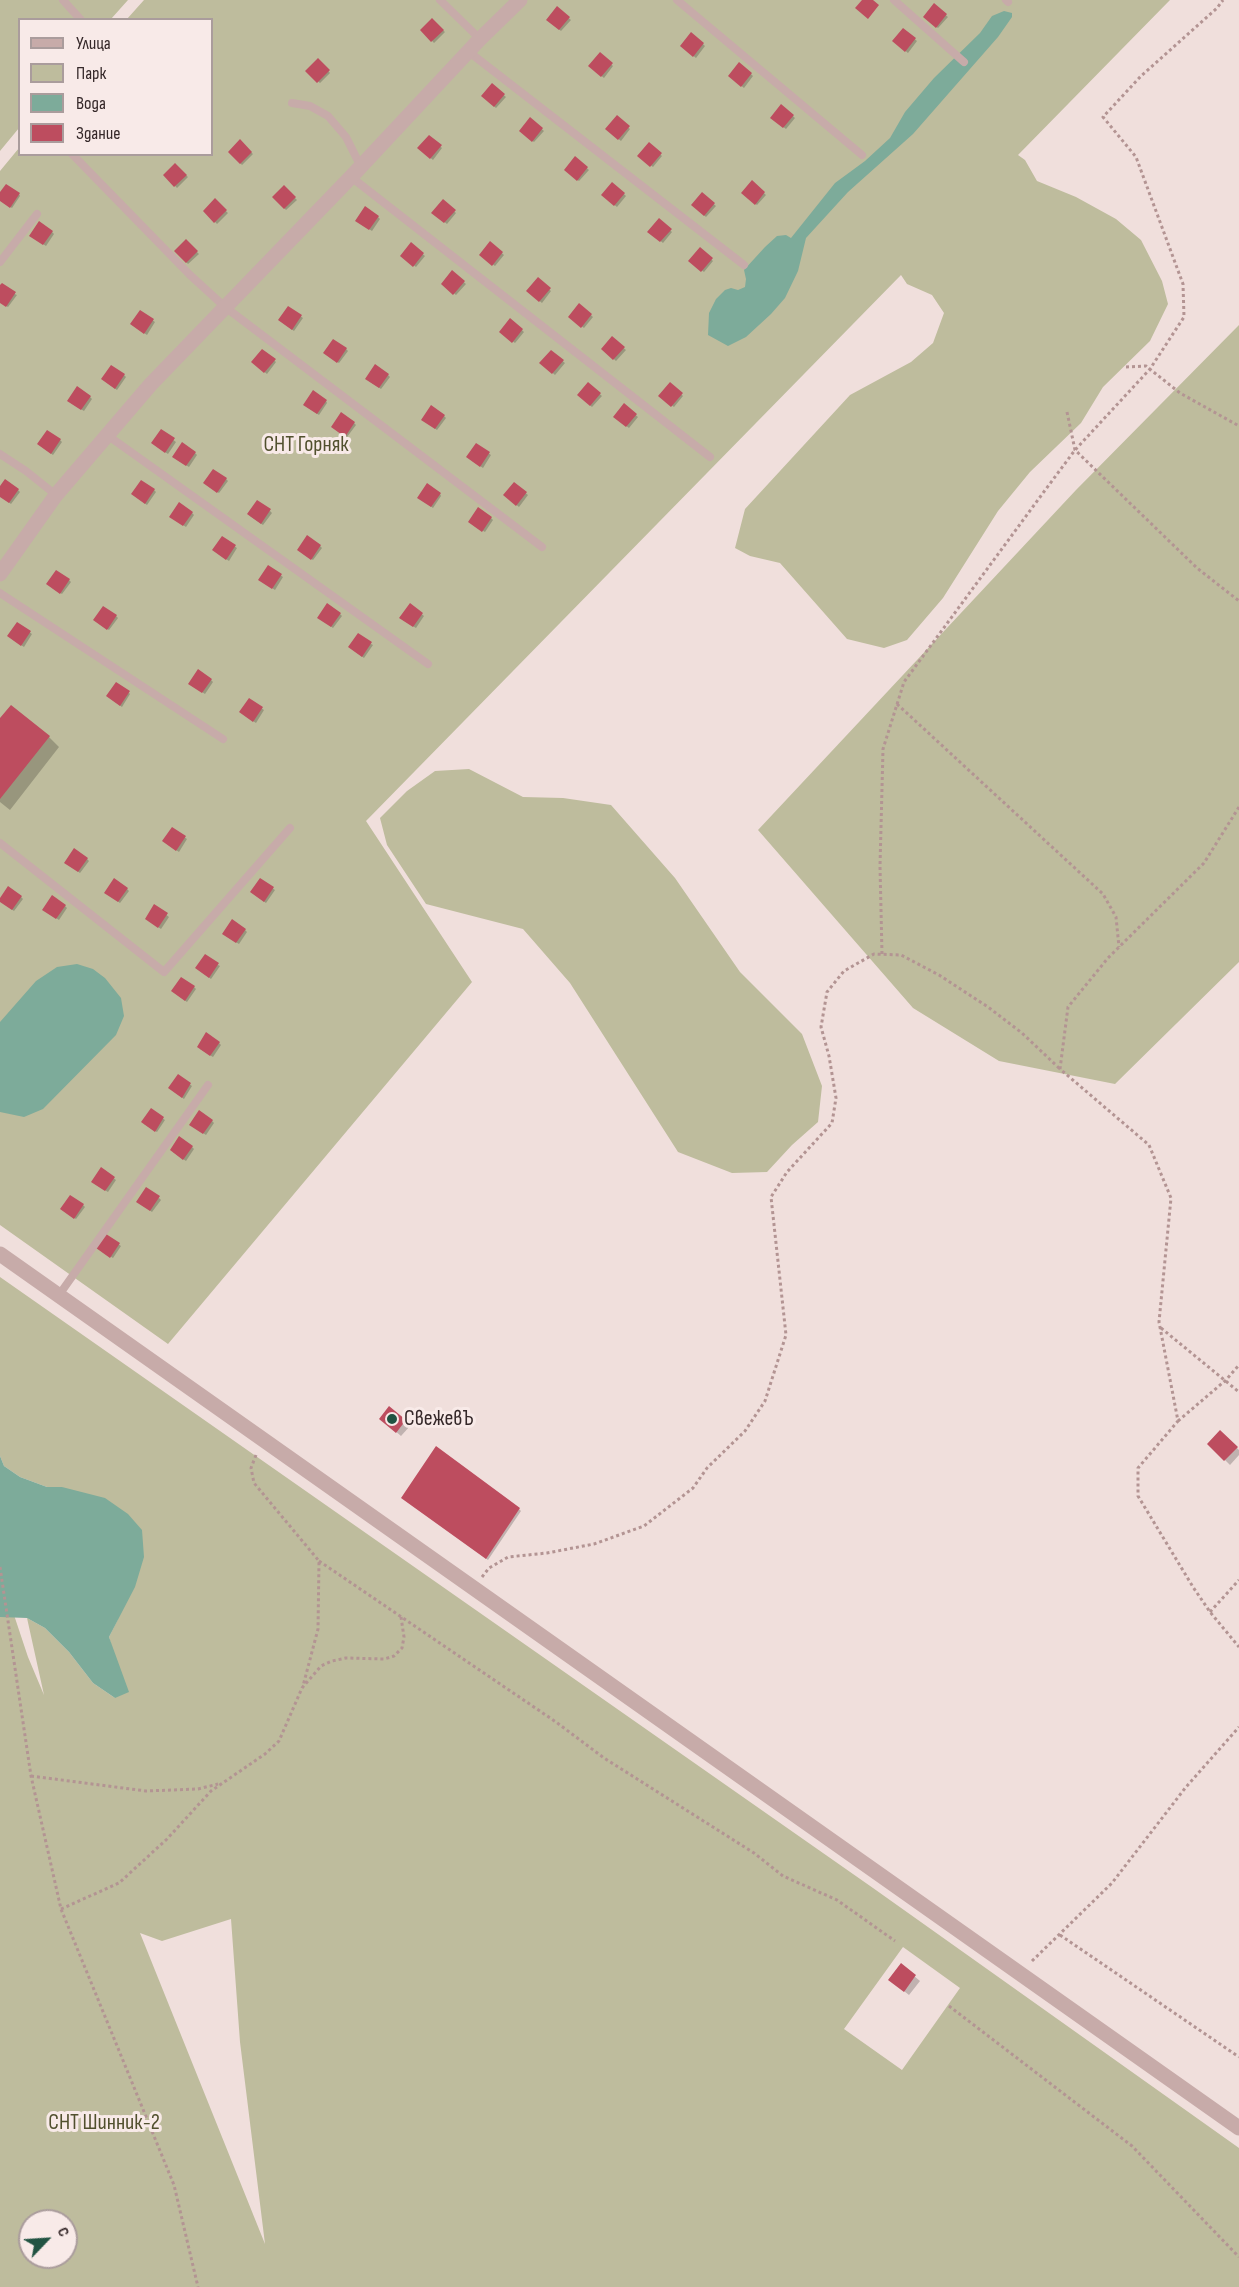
<!DOCTYPE html>
<meta charset="utf-8">
<style>
body{margin:0}
#map{position:relative;width:1239px;height:2287px;overflow:hidden;background:#f0dfdc;font-family:"Sofia Sans Condensed",sans-serif}
canvas{display:block}
.legend{position:absolute;left:18px;top:18px;width:195px;height:138px;box-sizing:border-box;background:#f8eae8;border:2px solid #aa9c9c;margin:0;padding:8px 10px;list-style:none;font-size:18px;color:#352829}
.legend li{display:flex;align-items:center;gap:12px;height:30px}
.legend b{width:30px;border:2px solid #aa9c9c}
.north{position:absolute;left:18px;top:2209px;width:60px;height:60px;box-sizing:border-box;background:#f8eae8;border:2px solid #aa9c9c;border-radius:50%;rotate:65deg;font-size:16px;font-weight:700;line-height:24px;text-align:center;color:#352829}
.north::after{content:'';display:block;margin:auto;width:21px;height:27px;background:#215342;clip-path:polygon(50% 0,100% 100%,50% 72%,0 100%)}
</style>
<div id="map">
<canvas width="1239" height="2287"></canvas>
<ul class="legend">
<li><b style="height:8px;background:#c7aba9"></b>Улица</li>
<li><b style="height:16px;background:#bebc9d"></b>Парк</li>
<li><b style="height:16px;background:#7dab9a"></b>Вода</li>
<li><b style="height:16px;background:#bd4d5f"></b>Здание</li>
</ul>
<div class="north">С</div>
</div>
<script>
const g = document.querySelector('canvas').getContext('2d');
g.lineJoin = 'round';
function fill(path, color) { g.fillStyle = color; g.fill(path, 'evenodd'); }
const poly = rows => new Path2D(rows.map(r => 'M' + r).join(''));
function stroke(path, color, width, dash) { g.strokeStyle = color; g.lineWidth = width; g.lineCap = dash ? 'butt' : 'round'; g.setLineDash(dash || []); g.stroke(path); }
function label(font, color, halo, rows, align = 'center') {
  g.font = font + ' "Sofia Sans Condensed",sans-serif'; g.lineWidth = 6; g.setLineDash([]); g.textBaseline = 'middle'; g.strokeStyle = halo; g.fillStyle = color; for (const [text, x, y, turn = 0] of rows) {
    g.save(); g.translate(x, y); g.rotate((+turn || 0) * Math.PI / 180); g.textAlign = isNaN(turn) ? turn : align; if (halo) g.strokeText(text, 0, 0); g.fillText(text, 0, 0); g.restore();
  }
}
fill(poly([
 [0,0,128,0,111,19,20,20,19,128,0,151],
 [144,0,1170,0,1018,155,1025,160,1037,181,1076,197,1116,219,1141,240,1162,281,1168,304,1150,341,1103,387,1081,423,1030,472,998,511,943,598,907,640,884,648,847,639,780,563,750,556,735,548,745,509,850,395,911,362,933,343,944,313,932,295,907,284,901,275,366,821,472,982,168,1344,0,1225,0,171,19,148,20,154,212,154,212,20,127,19],
 [1239,325,1239,962,1115,1084,999,1061,913,1008,758,830,1076,490],
 [469,769,523,797,563,798,611,805,675,878,740,972,802,1034,822,1086,818,1122,792,1145,767,1172,732,1173,678,1152,570,983,523,929,426,904,387,845,380,818,407,791,435,771],
 [0,1277,873,1888,1239,2148,1239,2287,0,2287,0,1573,28,1657,44,1695,27,1618,45,1628,69,1652,93,1683,115,1698,113,1652,109,1637,118,1619,62,1487,47,1487,20,1477,4,1466,0,1456],
 [231,1919,240,2042,265,2244,140,1933,162,1941],
 [903,1947,960,1988,902,2070,844,2029],
 [30,2221,66,2221,66,2257,30,2257]
]), '#bebc9d');
fill(poly([
 [1004,11,1012,13,1012,17,998,37,913,134,848,192,806,238,798,271,785,298,771,314,746,337,728,346,708,335,709,313,716,299,725,290,731,288,738,290,745,287,746,279,744,270,765,247,777,236,786,235,791,238,835,183,865,161,890,138,905,112,934,78,980,33,992,16],
 [77,964,93,969,105,978,121,998,124,1016,116,1035,43,1109,24,1117,0,1112,0,1022,36,981,57,967],
 [0,1456,4,1466,20,1477,47,1487,62,1487,105,1498,128,1514,142,1530,144,1557,135,1587,109,1637,129,1692,115,1698,93,1683,69,1652,45,1628,27,1618,0,1617]
]), '#7dab9a');
fill(poly([
 [934,5,948,17,938,28,925,17],
 [557,8,571,20,561,31,548,20],
 [432,20,445,32,434,43,422,30],
 [904,30,917,41,908,53,894,41],
 [692,34,705,46,696,58,682,46],
 [600,55,613,66,604,78,590,66],
 [318,60,330,73,320,83,307,71],
 [740,64,753,76,744,88,730,76],
 [492,85,506,97,496,108,483,96],
 [782,106,795,118,786,129,772,118],
 [617,118,630,129,621,141,607,129],
 [530,119,544,131,534,142,521,131],
 [429,137,442,148,433,160,419,148],
 [240,142,253,154,242,165,230,152],
 [649,144,662,156,653,167,639,156],
 [575,158,589,170,579,181,566,170],
 [175,165,188,177,177,188,165,175],
 [752,182,766,195,757,205,743,193],
 [613,184,626,196,617,207,603,195],
 [284,187,297,200,286,210,274,197],
 [19,194,20,196,12,208,0,200,0,195],
 [702,194,716,206,706,217,693,205],
 [215,201,228,213,217,224,205,211],
 [443,201,456,213,447,224,433,212],
 [378,217,380,219,372,231,359,222],
 [659,220,672,232,663,243,649,231],
 [52,232,54,234,46,246,33,237],
 [186,241,199,254,188,264,176,251],
 [490,243,504,255,495,266,481,255],
 [411,245,425,256,416,267,402,256],
 [700,249,713,261,704,272,690,261],
 [452,272,466,284,456,295,443,284],
 [538,280,551,291,542,303,528,291],
 [0,288,17,295,8,307,0,302],
 [580,305,593,317,584,328,570,317],
 [289,308,303,318,294,331,282,322],
 [141,312,155,322,147,335,134,326],
 [511,320,524,332,515,343,501,332],
 [612,338,626,350,616,361,603,349],
 [346,349,348,351,339,363,327,355],
 [263,351,276,362,267,374,253,362],
 [551,352,565,363,555,375,542,363],
 [124,375,126,377,117,390,105,381],
 [388,375,390,377,381,389,369,381],
 [588,384,602,396,592,407,579,395],
 [670,384,683,396,674,407,660,396],
 [90,397,92,399,84,411,71,403],
 [326,401,327,403,319,415,307,407],
 [624,405,638,417,629,428,615,417],
 [444,416,446,418,437,430,425,421],
 [354,423,356,425,347,437,335,429],
 [161,431,176,442,168,454,155,445],
 [60,440,62,442,53,455,41,446],
 [477,445,491,455,483,468,470,459],
 [195,453,197,455,189,467,176,459],
 [226,479,228,481,219,493,207,485],
 [514,484,528,495,519,507,505,495],
 [0,489,18,490,20,492,11,504,0,496],
 [154,490,156,492,147,505,135,496],
 [440,494,441,496,433,508,421,499],
 [270,511,272,513,263,525,250,516],
 [192,513,194,515,186,527,173,518],
 [491,518,493,520,485,532,472,524],
 [223,538,237,548,229,561,216,552],
 [320,546,322,548,313,560,301,552],
 [269,567,283,577,275,590,262,581],
 [69,580,71,582,62,594,50,586],
 [410,605,424,616,416,628,403,620],
 [340,614,342,616,333,628,321,619],
 [116,616,118,618,109,630,97,622],
 [18,624,32,634,24,647,11,638],
 [371,644,373,645,364,658,352,649],
 [211,680,213,682,205,694,192,685],
 [129,693,130,694,122,707,110,698],
 [250,700,264,710,256,723,243,714],
 [0,721,49,737,59,747,10,810,0,802],
 [173,829,187,839,179,852,166,843],
 [87,859,89,861,80,873,68,864],
 [261,880,275,890,266,903,254,894],
 [127,889,129,891,120,903,108,894],
 [21,897,23,899,14,911,0,901],
 [65,906,67,908,59,920,46,911],
 [155,906,169,917,161,929,148,920],
 [245,930,247,932,239,944,226,936],
 [218,965,220,966,211,979,199,970],
 [194,987,196,989,187,1002,175,993],
 [219,1043,221,1045,213,1057,200,1049],
 [178,1076,192,1086,184,1099,172,1090],
 [151,1110,165,1120,157,1132,144,1124],
 [212,1121,214,1123,206,1135,193,1126],
 [192,1147,194,1149,186,1161,173,1152],
 [102,1169,116,1180,108,1192,95,1184],
 [159,1198,161,1200,152,1212,140,1203],
 [83,1205,85,1207,76,1219,64,1211],
 [107,1236,121,1246,113,1258,100,1250],
 [405,1421,410,1426,401,1436,386,1423],
 [1220,1432,1239,1450,1239,1455,1230,1465,1209,1444],
 [405,1499,519,1509,521,1511,488,1560],
 [901,1965,920,1981,909,1995,895,1984]
]), '#0003');
fill(poly([
 [862,0,873,0,879,5,868,19,855,8],
 [934,3,947,14,936,28,923,17],
 [557,6,570,17,559,30,546,20],
 [432,18,444,30,431,42,420,30],
 [903,28,916,38,905,52,892,41],
 [691,32,704,43,693,57,680,46],
 [600,52,613,63,601,77,588,66],
 [318,58,330,70,317,83,305,71],
 [739,62,752,73,741,87,728,76],
 [492,83,505,94,494,107,481,96],
 [781,104,794,115,783,128,770,118],
 [617,115,630,126,618,140,605,129],
 [530,117,543,128,532,142,519,131],
 [429,135,442,145,430,159,417,148],
 [240,139,252,152,240,164,228,152],
 [649,142,662,153,650,167,637,156],
 [575,156,588,167,577,181,564,170],
 [175,163,187,175,174,187,163,175],
 [752,180,765,192,755,205,741,193],
 [612,182,625,193,614,206,601,195],
 [6,184,20,193,10,208,0,201,0,192],
 [284,185,296,197,284,209,272,197],
 [702,192,715,203,704,216,691,205],
 [215,198,227,210,214,223,203,211],
 [443,199,456,210,444,223,431,213],
 [365,206,379,216,369,230,355,221],
 [659,218,672,229,660,242,647,232],
 [39,221,53,231,43,245,29,236],
 [186,239,198,251,186,263,174,251],
 [490,241,503,252,492,266,479,255],
 [411,242,424,253,413,267,400,256],
 [700,247,713,258,701,272,688,261],
 [452,270,465,281,453,295,441,284],
 [538,277,551,288,539,302,526,291],
 [2,283,16,292,6,307,0,303,0,285],
 [579,303,592,314,581,328,568,317],
 [288,306,302,315,292,330,278,320],
 [140,310,154,319,144,334,130,324],
 [510,318,523,329,512,343,499,332],
 [612,336,625,347,613,360,601,349],
 [333,339,347,348,337,363,323,353],
 [262,349,276,359,264,373,251,362],
 [551,350,564,360,552,374,539,363],
 [375,364,389,374,379,388,365,379],
 [111,365,125,374,115,389,101,379],
 [588,382,601,393,590,406,577,395],
 [670,382,683,393,671,407,658,396],
 [77,386,91,396,81,410,67,401],
 [313,390,327,400,317,414,303,405],
 [624,403,637,414,626,427,613,417],
 [431,405,445,415,435,429,421,420],
 [341,412,355,422,345,437,331,427],
 [161,429,175,438,165,453,151,443],
 [47,430,61,439,51,454,37,444],
 [182,442,196,452,186,466,172,457],
 [476,443,490,452,480,467,466,457],
 [213,469,227,478,217,493,203,483],
 [5,479,19,489,9,503,0,497,0,486],
 [141,480,155,489,145,504,131,494],
 [514,482,527,492,516,506,503,495],
 [427,483,441,493,431,507,417,498],
 [257,500,271,509,261,524,247,514],
 [179,502,193,512,183,526,169,517],
 [478,507,492,517,482,532,468,522],
 [307,535,321,545,311,560,297,550],
 [222,536,236,545,226,560,212,550],
 [268,565,282,574,272,589,258,580],
 [56,570,70,579,60,594,46,584],
 [327,603,341,613,331,627,317,618],
 [410,603,423,613,413,627,399,618],
 [103,606,117,615,107,630,93,620],
 [17,622,31,631,21,646,7,636],
 [358,633,372,642,362,657,348,647],
 [198,669,212,679,202,693,188,684],
 [116,682,130,691,120,706,106,696],
 [249,698,263,707,253,722,239,712],
 [11,705,50,736,0,799,0,718],
 [172,827,186,836,176,851,162,841],
 [74,848,88,858,78,872,64,863],
 [114,878,128,888,118,902,104,893],
 [260,878,274,887,264,902,250,892],
 [8,886,22,896,12,910,0,902,0,898],
 [52,895,66,905,56,919,42,910],
 [154,904,168,913,158,928,145,919],
 [232,919,246,929,236,943,222,934],
 [205,954,219,963,209,978,195,968],
 [181,977,195,986,185,1001,171,991],
 [206,1032,220,1042,210,1056,197,1047],
 [178,1074,191,1083,182,1098,168,1088],
 [151,1108,164,1117,155,1132,141,1122],
 [199,1110,213,1120,203,1134,189,1125],
 [179,1136,193,1146,183,1160,170,1150],
 [101,1167,115,1177,105,1191,91,1182],
 [146,1187,160,1196,150,1211,136,1202],
 [70,1195,84,1204,74,1219,60,1209],
 [106,1234,120,1243,110,1258,96,1248],
 [389,1406,406,1420,396,1433,379,1419],
 [1220,1430,1238,1447,1224,1461,1207,1444],
 [436,1446,520,1508,486,1559,401,1498],
 [901,1963,916,1975,904,1992,888,1980]
]), '#bd4d5f');
stroke(poly([
 [1126,367,1146,366,1180,393,1239,426],
 [1067,412,1075,450,1197,568,1239,601],
 [897,704,1103,894,1116,917,1119,947],
 [1239,807,1204,863,1108,958,1068,1007,1060,1069,1149,1145,1171,1198,1159,1322,1178,1421,1138,1468,1138,1496,1193,1587,1210,1612,1239,1647],
 [882,954,880,866,883,749,904,682,1043,493,1075,450,1150,369,1184,317,1183,284,1136,157,1103,117,1141,76,1217,8,1223,0],
 [1161,1328,1239,1392],
 [1178,1421,1226,1380,1239,1365],
 [256,1455,251,1468,254,1483,319,1561,318,1629,303,1686],
 [319,1561,556,1722,604,1758,754,1853,783,1876,837,1900,895,1941],
 [0,1567,31,1776,61,1909,174,2185,198,2287],
 [482,1577,489,1568,508,1557,547,1553,594,1544,644,1526,693,1488,707,1468,745,1431,765,1401,786,1335,771,1197,787,1172,832,1123,836,1098,829,1056,821,1027,827,992,844,971,874,954,901,955,939,975,988,1007,1022,1033,1060,1069],
 [1210,1612,1239,1580],
 [31,1776,146,1791,198,1789,218,1784],
 [61,1909,119,1883,167,1839,211,1791,265,1754,279,1741,302,1688,321,1666,332,1661,346,1658,384,1659,394,1656,402,1648,404,1637,401,1617],
 [1060,1935,1239,2057],
 [1032,1961,1112,1883,1186,1787,1239,1727],
 [949,2006,1132,2146,1239,2257]
]), '#b39493', 3, [3, 3]);
stroke(poly([
 [63,0,81,20],
 [440,0,480,39],
 [677,0,862,155],
 [894,0,964,62],
 [1006,0,1008,2],
 [469,52,744,265],
 [292,103,310,106,328,116,346,137,360,165],
 [72,154,190,275,225,307,542,547],
 [351,177,710,457],
 [0,262,37,214],
 [107,435,428,664],
 [0,454,26,471,56,495],
 [0,593,223,739],
 [0,843,164,972,290,828],
 [59,1295,208,1085]
]), '#c7aba9', 8);
stroke(poly([
 [0,574,56,495,151,384,351,177,480,39,520,0]
]), '#c7aba9', 15);
stroke(poly([
 [0,1254,1239,2128]
]), '#c7aba9', 15);
for (const [x, y, r, color] of [
 [392,1419,6,"#215342"]
]) { const dot = new Path2D(); dot.arc(x, y, r, 0, 2 * Math.PI); g.fillStyle = color; g.fill(dot); stroke(dot, '#f8eae8', 2); }
label('22px', '#51502e', '#f8eae8', [
 ["СНТ Горняк",306,445],
 ["СНТ Шинник-2",104,2123]
]);
label('22px', '#352829', '#f8eae8', [
 ["СвежевЪ",404,1419]
], 'left');
</script>
